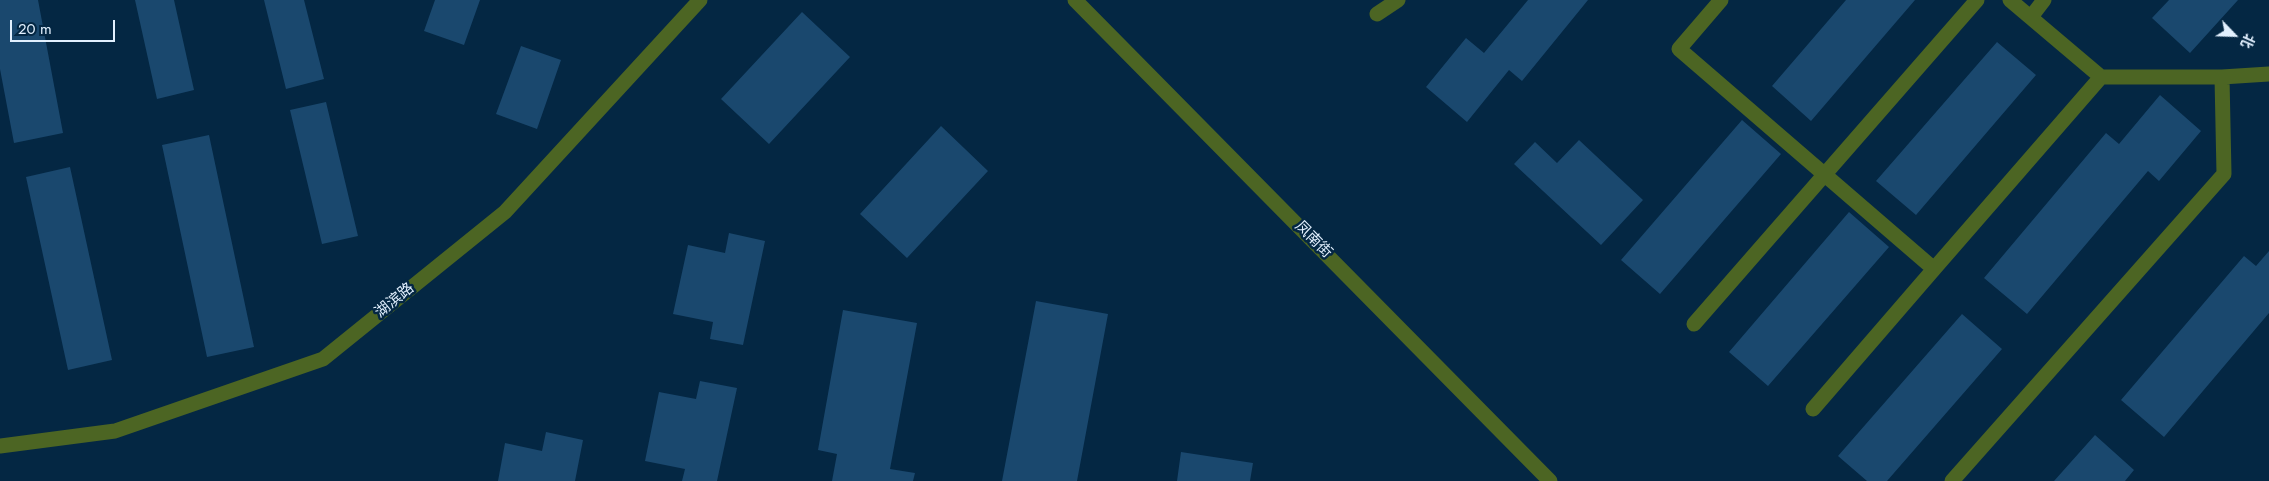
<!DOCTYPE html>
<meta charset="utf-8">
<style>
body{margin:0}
#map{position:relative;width:2269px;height:481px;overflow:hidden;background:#042743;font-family:Jost,"Noto Sans SC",sans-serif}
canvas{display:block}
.north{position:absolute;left:2209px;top:10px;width:50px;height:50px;-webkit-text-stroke:4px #042743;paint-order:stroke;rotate:114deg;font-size:14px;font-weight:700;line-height:20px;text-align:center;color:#e2f0fe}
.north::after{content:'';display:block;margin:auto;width:18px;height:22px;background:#e2f0fe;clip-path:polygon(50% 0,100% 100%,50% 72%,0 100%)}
.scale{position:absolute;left:10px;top:20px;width:105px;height:22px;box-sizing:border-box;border:2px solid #e2f0fe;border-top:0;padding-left:6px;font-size:15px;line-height:18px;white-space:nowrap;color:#e2f0fe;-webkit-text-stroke:4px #042743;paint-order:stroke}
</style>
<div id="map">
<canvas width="2269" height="481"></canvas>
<div class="north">北</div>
<div class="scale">20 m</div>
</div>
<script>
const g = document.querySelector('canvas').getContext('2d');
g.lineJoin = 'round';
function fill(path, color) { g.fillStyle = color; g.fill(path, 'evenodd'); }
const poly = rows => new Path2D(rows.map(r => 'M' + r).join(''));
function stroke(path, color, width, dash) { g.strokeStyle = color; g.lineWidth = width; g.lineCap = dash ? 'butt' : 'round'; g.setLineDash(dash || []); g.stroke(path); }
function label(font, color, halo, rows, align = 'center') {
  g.font = font + ' Jost,"Noto Sans SC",sans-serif'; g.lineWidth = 5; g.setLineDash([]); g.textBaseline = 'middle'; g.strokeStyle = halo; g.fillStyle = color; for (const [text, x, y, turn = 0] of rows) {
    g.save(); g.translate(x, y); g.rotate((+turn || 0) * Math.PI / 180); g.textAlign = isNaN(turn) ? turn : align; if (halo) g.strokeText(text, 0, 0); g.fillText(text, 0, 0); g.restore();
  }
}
fill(poly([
 [0,0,38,0,63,133,14,143,0,69],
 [135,0,174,0,194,90,157,99],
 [264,0,304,0,324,79,286,89],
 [435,0,480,0,464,45,424,31],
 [1528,0,1588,0,1522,81,1509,70,1467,122,1426,87,1466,38,1484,53],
 [1846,0,1915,0,1811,121,1772,86],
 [2169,0,2238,0,2190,53,2152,18],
 [802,12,850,57,769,144,721,99],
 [1997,42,2036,75,1916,215,1876,181],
 [521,46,561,60,537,129,496,114],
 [2160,95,2201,131,2159,181,2148,171,2027,314,1984,278,2106,133,2119,144],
 [326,102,358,236,322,244,290,110],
 [1742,120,1781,154,1660,294,1621,260],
 [941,126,988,171,907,258,860,214],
 [209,135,254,347,207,357,162,145],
 [1579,140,1643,200,1601,245,1514,164,1535,142,1557,163],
 [70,167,112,360,68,370,26,177],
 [1849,212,1889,247,1768,386,1729,352],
 [729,233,765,241,743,345,710,339,713,322,673,314,688,245,725,253],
 [2269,251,2269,313,2164,437,2121,400,2244,256,2256,266],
 [1036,301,1108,314,1077,481,1002,481],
 [843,310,917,323,890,469,915,473,913,481,832,481,837,454,818,450],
 [1962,314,2002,349,1887,481,1867,481,1838,456],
 [700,381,737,388,717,481,682,481,685,469,645,461,659,392,696,399],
 [546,432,583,440,575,481,498,481,505,443,542,451],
 [2095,435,2134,470,2125,481,2054,481],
 [1181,452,1253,463,1250,481,1177,481]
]), '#1a486e');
stroke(poly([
 [1075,0,1550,481],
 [1721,0,1679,49,1934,269,2101,77],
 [2010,0,2101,77,2222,77,2269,74],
 [1377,14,1398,0],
 [2031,17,2044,0],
 [1694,324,1977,0],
 [1813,409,1934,269],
 [0,446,115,431,323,359,505,212,700,0],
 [1952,481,2224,174,2222,77]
]), '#4c6523', 15);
label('15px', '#e2f0fe', '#042743', [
 ["凤南街",1313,240,45],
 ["湖滨路",395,301,-39]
]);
</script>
